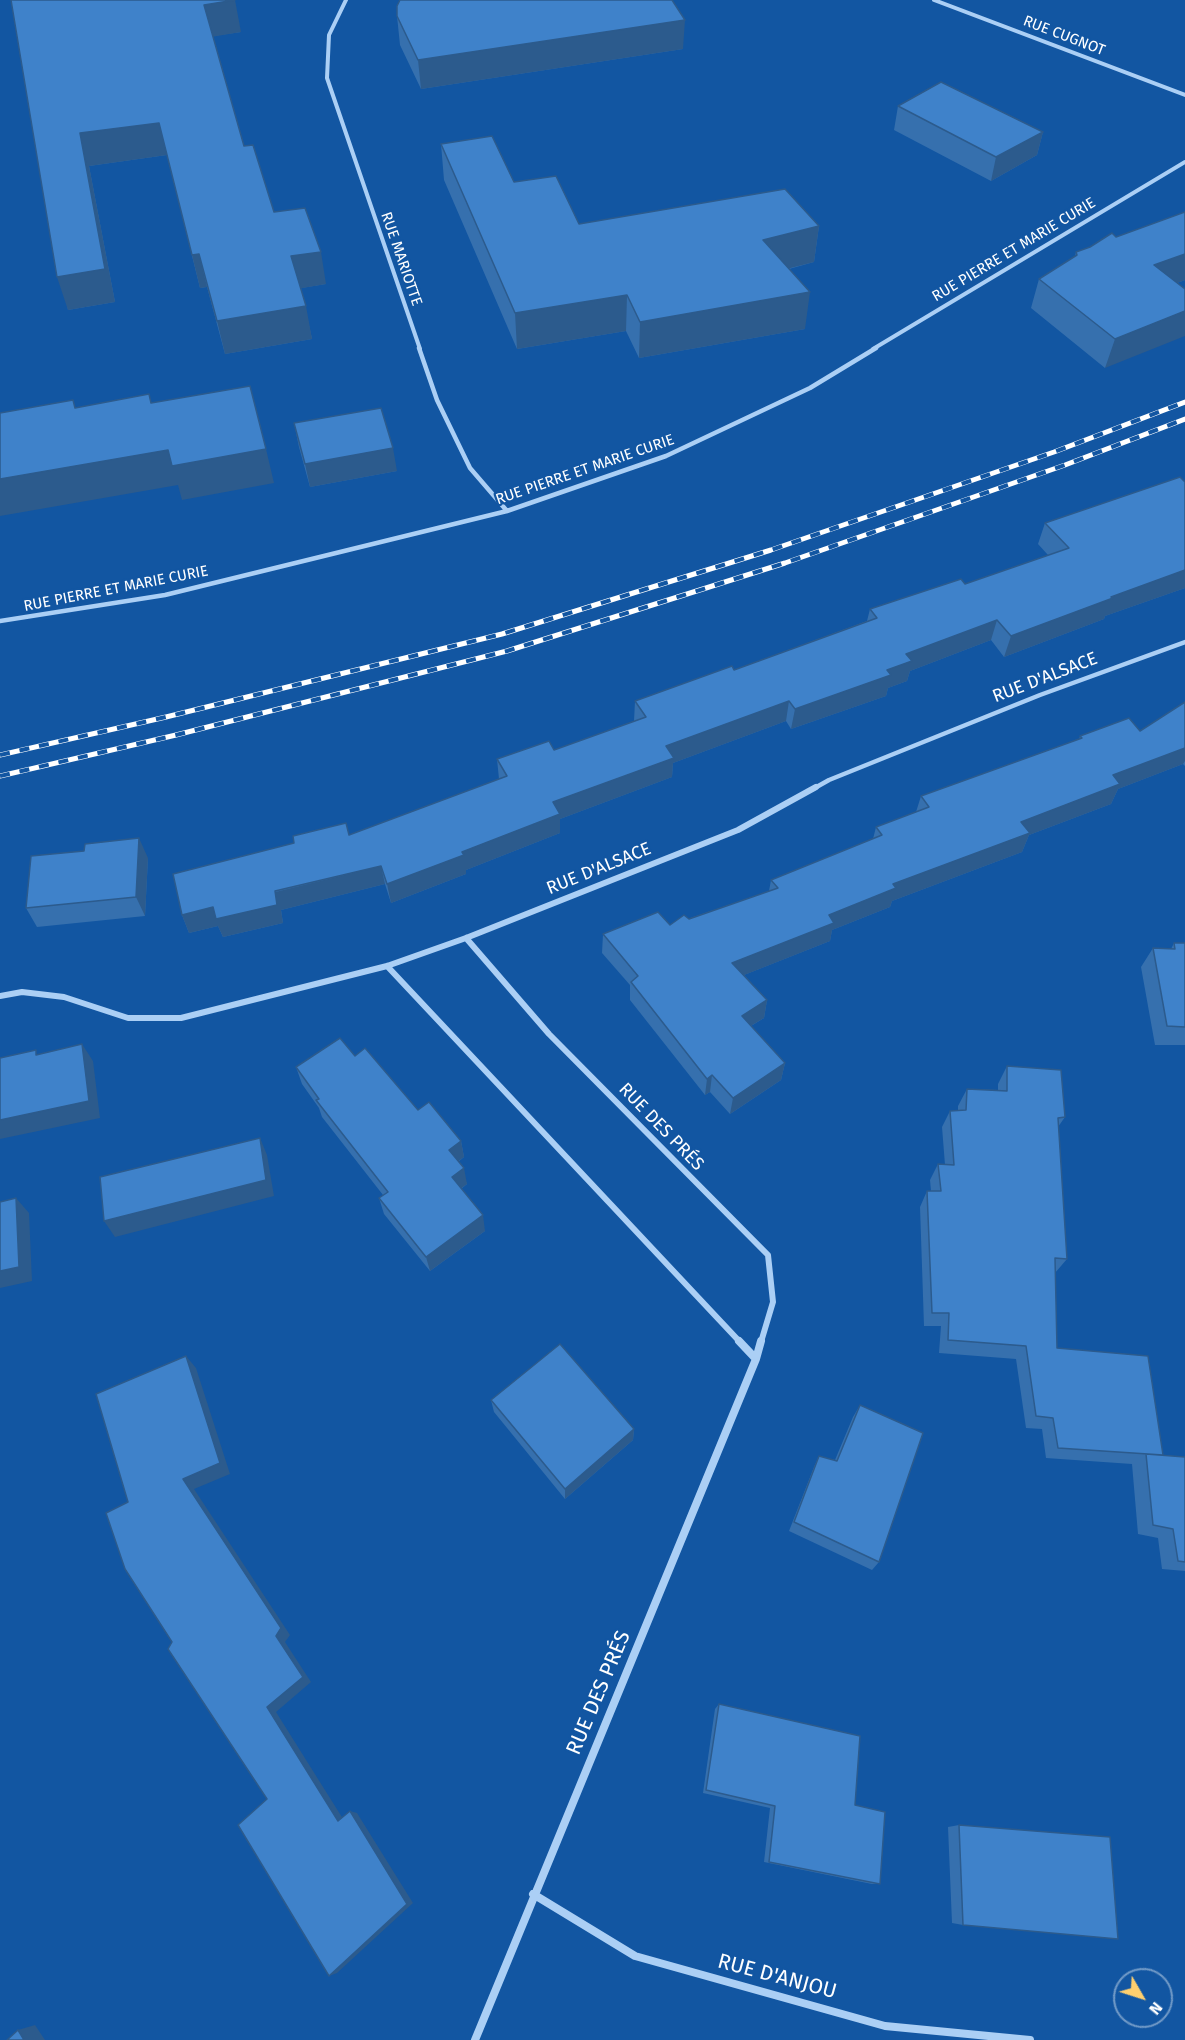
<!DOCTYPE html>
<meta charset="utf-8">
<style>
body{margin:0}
#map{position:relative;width:1185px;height:2040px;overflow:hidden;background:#1256a2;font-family:"Fira Sans",sans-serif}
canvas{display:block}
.north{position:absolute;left:1113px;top:1968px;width:60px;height:60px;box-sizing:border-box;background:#1256a2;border:2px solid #719ac7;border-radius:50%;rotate:129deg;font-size:16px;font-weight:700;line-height:24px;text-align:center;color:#fff}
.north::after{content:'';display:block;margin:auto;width:21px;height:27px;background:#ffd06f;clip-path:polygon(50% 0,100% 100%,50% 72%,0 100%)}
</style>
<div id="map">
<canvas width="1185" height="2040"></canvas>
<div class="north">N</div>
</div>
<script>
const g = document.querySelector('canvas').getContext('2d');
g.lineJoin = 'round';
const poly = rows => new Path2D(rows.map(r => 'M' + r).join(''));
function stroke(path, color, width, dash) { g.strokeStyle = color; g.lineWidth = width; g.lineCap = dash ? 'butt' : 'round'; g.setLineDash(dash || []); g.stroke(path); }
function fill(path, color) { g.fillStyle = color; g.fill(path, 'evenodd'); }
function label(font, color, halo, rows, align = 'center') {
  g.font = font + ' "Fira Sans",sans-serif'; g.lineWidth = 4.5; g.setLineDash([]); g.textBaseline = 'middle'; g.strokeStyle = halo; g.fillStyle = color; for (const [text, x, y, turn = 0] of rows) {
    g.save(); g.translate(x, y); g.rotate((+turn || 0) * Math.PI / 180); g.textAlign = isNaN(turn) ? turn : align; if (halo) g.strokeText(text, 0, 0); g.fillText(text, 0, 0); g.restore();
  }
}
stroke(poly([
 [346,0,329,35,327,78,420,349],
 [934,0,1185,95],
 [873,349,1185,162]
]), '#abcff5', 4);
stroke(poly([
 [419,348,437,400,470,468,507,511],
 [0,621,165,595,507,511,666,456,810,388,876,348],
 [813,789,829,780,1040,695,1185,642]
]), '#abcff5', 4.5);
stroke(poly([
 [466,938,549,1034,768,1255,773,1302,761,1342],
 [387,966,740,1342],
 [0,996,22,992,64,997,128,1018,181,1018,387,966,466,938,738,830,816,787]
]), '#abcff5', 6);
stroke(poly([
 [756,1359,761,1341],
 [533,1894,635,1956,885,2026,1030,2040],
 [475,2040,756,1359,739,1341]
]), '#abcff5', 8);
const rail = poly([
 [0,755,166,717,502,634,771,550,1054,452,1185,402],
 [0,776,176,735,507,651,785,563,1065,465,1185,419]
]);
stroke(rail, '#fff', 5);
stroke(rail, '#1256a2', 4, [10]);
fill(poly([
 [11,0,241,32,213,36,244,146,274,212,326,284,301,288,312,339,225,354,207,287,200,288,167,155,89,166,115,302,68,310],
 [397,16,683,49,421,89,400,45],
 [898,106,1043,132,1037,155,991,181,894,130],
 [441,144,514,182,579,224,819,226,814,262,789,269,805,329,639,358,626,331,517,349,444,180],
 [1185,212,1185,280,1177,283,1105,368,1031,308,1039,279,1075,256,1076,252],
 [294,423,397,471,310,487,299,447],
 [1185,482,1185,588,1105,616,1104,619,1004,657,991,640,910,671,907,681,888,688,886,696,791,729,786,721,673,763,672,777,560,819,560,833,466,870,466,874,391,903,385,884,281,910,283,923,223,937,218,926,189,933,182,915,349,835,499,779,497,759,554,750,634,721,635,701,734,670,867,621,870,609,965,584,1048,555,1038,544,1045,523],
 [1185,702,1185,766,1183,764,1118,789,1111,804,1029,835,1022,852,892,901,890,907,832,930,830,941,744,975,767,1000,764,1018,751,1026,785,1063,781,1080,730,1114,710,1092,705,1095,630,1000,630,985,602,953,603,934,670,925,769,891,771,880,873,839,876,827,916,812,921,796,1079,740,1080,736,1140,731],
 [84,851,148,858,145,916,37,927,26,908],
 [1174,943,1185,943,1185,1045,1155,1045,1141,967,1153,948,1171,949],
 [355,1056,418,1110,461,1141,464,1157,458,1162,467,1184,461,1189,485,1231,430,1271,384,1214,379,1198,383,1195,322,1117,319,1108,302,1084,296,1067],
 [1007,1066,1065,1117,1058,1127,1067,1259,1055,1273,1057,1348,1163,1455,1185,1457,1185,1571,1162,1569,1158,1538,1138,1534,1132,1464,1046,1458,1042,1429,1026,1428,1016,1359,939,1353,941,1326,924,1326,920,1207,927,1191,931,1191,930,1180,938,1164,945,1165,942,1127,950,1111,958,1111,958,1106,967,1089,998,1090,998,1084],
 [491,1400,634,1429,633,1440,565,1499,494,1412],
 [860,1405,879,1562,872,1570,789,1531,814,1467,819,1456,835,1460,853,1417],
 [719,1704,855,1805,880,1884,872,1884,764,1862,770,1808,703,1793,715,1709],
 [959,1825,963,1925,952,1923,948,1827]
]), '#3670ae');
fill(poly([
 [235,0,241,32,211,37,204,5],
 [685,20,683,49,421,89,418,60],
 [159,123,167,155,89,166,115,302,68,310,57,277,80,133],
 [1043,132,1037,155,991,181,996,157],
 [819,226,814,262,759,276,763,240],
 [321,252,326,284,297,289,291,256],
 [199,254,207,287,200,288,192,255],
 [1185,254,1185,280,1144,295,1154,265],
 [810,292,805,329,639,358,640,322],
 [627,295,626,331,517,349,515,313],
 [306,306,312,339,225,354,217,321],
 [1185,311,1185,336,1105,368,1115,339],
 [393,448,397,471,310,487,305,464],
 [266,449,274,483,182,500,178,485,0,516,0,479,168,450],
 [1185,563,1185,588,1105,616,1104,619,1004,657,1011,636],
 [997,620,991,640,910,671,907,681,888,688,886,696,791,729,795,709,887,670,906,654],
 [789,701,786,721,673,763,672,777,560,819,560,833,466,870,466,874,391,903,387,884,462,852,553,802,666,746],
 [1185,748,1185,761,1183,764,1118,789,1111,804,1029,835,1022,852,892,901,890,907,832,930,830,941,729,981,732,963,1113,775],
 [139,838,148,858,145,916,136,897],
 [381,866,385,884,281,910,283,923,223,937,218,926,189,933,182,915],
 [767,1000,764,1018,739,1033,742,1016],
 [82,1044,93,1061,100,1118,0,1139,0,1120],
 [785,1063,781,1080,730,1114,733,1098],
 [712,1075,710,1092,705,1095,707,1079],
 [260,1138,267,1155,274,1196,115,1237,104,1221],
 [461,1141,464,1157,452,1166,449,1150],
 [464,1168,467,1184,455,1193,452,1177],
 [16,1198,29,1213,32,1281,0,1288,0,1271],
 [483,1215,485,1231,430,1271,426,1257],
 [186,1356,196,1368,230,1474,194,1489,290,1635,285,1642,311,1682,276,1712,345,1822,338,1821,267,1707,276,1636,183,1479],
 [634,1429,633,1440,565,1499,565,1489],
 [350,1811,357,1813,413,1903,337,1973,329,1976],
 [35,2025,45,2040,24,2040,18,2030]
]), '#2c5b8d');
const building = poly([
 [11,0,235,0,204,5,244,146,253,145,274,212,305,208,321,252,291,256,306,306,217,321,199,254,192,255,159,123,80,133,105,269,57,277,11,0],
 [400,0,672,0,685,20,418,60,397,16,397,6,400,0],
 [941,82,1043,132,996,157,898,106,941,82],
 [492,136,514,182,556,176,579,224,785,189,819,226,763,240,810,292,640,322,627,295,515,313,441,144,492,136],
 [1185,212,1185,254,1154,265,1185,289,1185,311,1115,339,1039,279,1077,255,1076,252,1090,247,1112,233,1116,237,1185,212],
 [250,386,266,449,172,466,168,450,0,479,0,413,73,400,75,408,149,394,151,403,250,386],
 [381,408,393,448,305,464,294,423,381,408],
 [1180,477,1185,482,1185,570,1111,597,1113,598,1011,636,997,620,906,654,912,661,887,670,891,675,795,709,789,701,666,746,674,758,553,802,560,814,462,852,464,855,387,884,381,866,275,891,277,905,216,919,213,907,182,915,173,874,294,843,293,836,346,823,349,835,507,776,497,759,549,741,554,750,646,717,635,701,732,666,734,670,877,618,870,609,961,579,965,584,1069,548,1045,523,1180,477],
 [1185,702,1185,748,1113,775,1120,784,1021,822,1030,833,893,884,896,888,829,915,834,923,732,963,767,1000,742,1016,785,1063,733,1098,712,1075,707,1079,631,982,638,976,603,934,658,912,670,925,684,915,689,919,778,888,771,880,882,835,876,827,929,807,921,796,1082,738,1080,736,1129,718,1140,731,1185,702],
 [139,838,136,897,26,908,31,856,84,851,85,844,139,838],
 [1174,943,1185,943,1185,1027,1167,1026,1153,948,1175,949,1174,943],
 [340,1038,355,1056,365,1048,418,1110,429,1102,461,1141,449,1150,464,1168,452,1177,483,1215,426,1257,379,1198,388,1192,316,1100,319,1099,296,1067,340,1038],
 [82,1044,89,1101,0,1120,0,1058,36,1050,36,1055,82,1044],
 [1007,1066,1061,1070,1065,1117,1058,1118,1067,1259,1055,1258,1057,1348,1148,1356,1163,1455,1058,1448,1053,1418,1036,1416,1026,1346,948,1340,949,1313,932,1313,927,1191,941,1191,938,1164,954,1165,950,1111,966,1110,967,1089,1007,1091,1007,1066],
 [260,1138,266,1180,104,1221,100,1177,260,1138],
 [16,1198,19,1267,0,1271,0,1202,16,1198],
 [560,1344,634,1429,565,1489,491,1400,560,1344],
 [186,1356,220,1463,183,1479,281,1628,276,1636,303,1677,267,1707,338,1821,350,1811,407,1904,329,1976,238,1825,267,1799,168,1649,172,1642,125,1569,106,1513,128,1502,96,1394,186,1356],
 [860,1405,923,1433,879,1562,794,1522,819,1456,837,1461,860,1405],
 [1146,1454,1185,1457,1185,1562,1178,1561,1173,1529,1153,1525,1146,1454],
 [719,1704,860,1736,855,1805,885,1812,880,1884,769,1862,775,1806,706,1790,719,1704],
 [959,1825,1110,1837,1118,1939,963,1925,959,1825],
 [18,2030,24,2040,7,2040,18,2030]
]);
fill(building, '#3f82ca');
stroke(building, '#2c5b8d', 1.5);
label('15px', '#fff', '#1256a2', [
 ["RUE CUGNOT",1064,36,21],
 ["RUE PIERRE ET MARIE CURIE",1014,250,-31],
 ["RUE MARIOTTE",401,259,71],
 ["RUE PIERRE ET MARIE CURIE",585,470,-19],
 ["RUE PIERRE ET MARIE CURIE",116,589,-11]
]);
label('18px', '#fff', '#1256a2', [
 ["RUE D'ALSACE",1045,678,-21],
 ["RUE D'ALSACE",599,869,-22],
 ["RUE DES PRÉS",661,1127,46]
]);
label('21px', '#fff', '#1256a2', [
 ["RUE DES PRÉS",599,1693,-67],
 ["RUE D'ANJOU",777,1977,15]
]);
</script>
